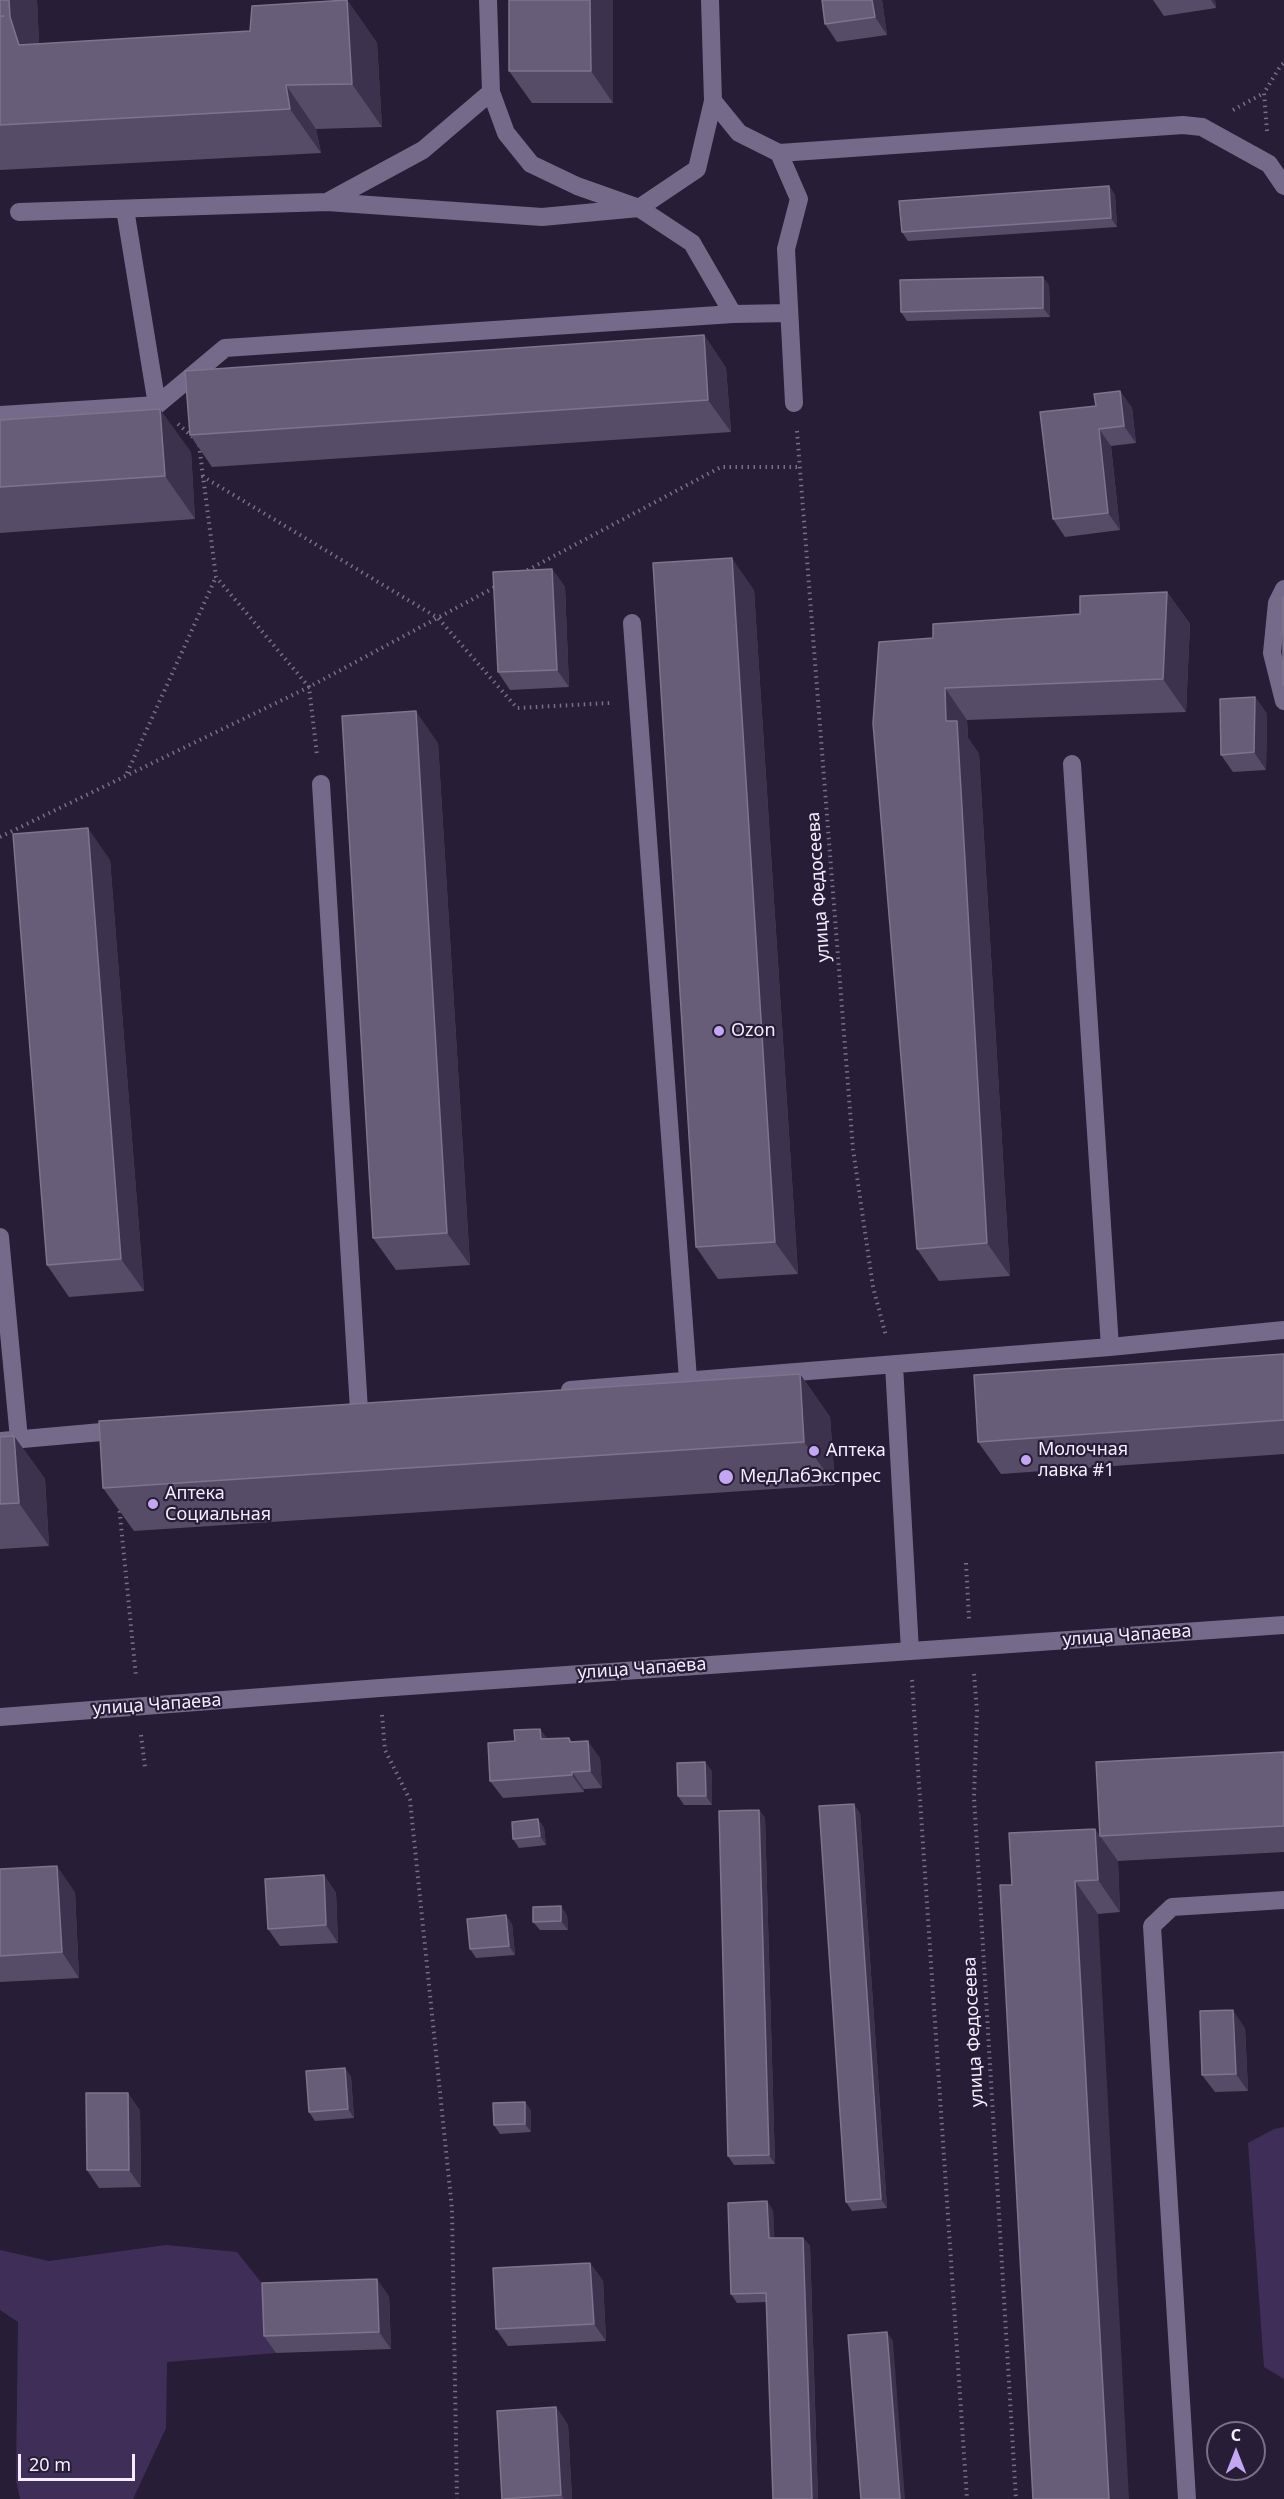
<!DOCTYPE html>
<meta charset="utf-8">
<style>
body{margin:0}
#map{position:relative;width:1284px;height:2499px;overflow:hidden;background:#271d37;font-family:"Noto Sans",sans-serif}
canvas{display:block}
.north{position:absolute;left:1206px;top:2421px;width:60px;height:60px;box-sizing:border-box;background:#271d37;border:2px solid #797087;border-radius:50%;rotate:0deg;font-size:16px;font-weight:700;line-height:24px;text-align:center;color:#f3edff}
.north::after{content:'';display:block;margin:auto;width:21px;height:27px;background:#c3a7f2;clip-path:polygon(50% 0,100% 100%,50% 72%,0 100%)}
.scale{position:absolute;left:18px;top:2454px;width:117px;height:27px;box-sizing:border-box;border:3px solid #f3edff;border-top:0;padding-left:8px;font-size:18px;line-height:21px;white-space:nowrap;color:#f3edff;-webkit-text-stroke:4px #271d37;paint-order:stroke}
</style>
<div id="map">
<canvas width="1284" height="2499"></canvas>
<div class="north">С</div>
<div class="scale">20 m</div>
</div>
<script>
const g = document.querySelector('canvas').getContext('2d');
g.lineJoin = 'round';
function fill(path, color) { g.fillStyle = color; g.fill(path, 'evenodd'); }
const poly = rows => new Path2D(rows.map(r => 'M' + r).join(''));
function stroke(path, color, width, dash) { g.strokeStyle = color; g.lineWidth = width; g.lineCap = dash ? 'butt' : 'round'; g.setLineDash(dash || []); g.stroke(path); }
function label(font, color, halo, rows, align = 'center') {
  g.font = font + ' "Noto Sans",sans-serif'; g.lineWidth = 4.5; g.setLineDash([]); g.textBaseline = 'middle'; g.strokeStyle = halo; g.fillStyle = color; for (const [text, x, y, turn = 0] of rows) {
    g.save(); g.translate(x, y); g.rotate((+turn || 0) * Math.PI / 180); g.textAlign = isNaN(turn) ? turn : align; if (halo) g.strokeText(text, 0, 0); g.fillText(text, 0, 0); g.restore();
  }
}
fill(poly([
 [1284,2127,1284,2379,1264,2367,1248,2143,1274,2129],
 [166,2245,237,2252,275,2300,276,2353,167,2362,166,2428,133,2499,20,2499,16,2480,18,2322,0,2310,0,2250,49,2261]
]), '#3f2f58');
stroke(poly([
 [1233,110,1264,93],
 [1267,131,1264,93,1281,65,1284,63],
 [178,424,195,439],
 [797,431,853,1149,873,1287,886,1336],
 [199,445,216,577,309,687,317,755],
 [202,476,438,618,517,708,610,703],
 [522,573,721,467,801,467],
 [127,773,216,577],
 [0,837,309,687,497,586],
 [119,1505,136,1677],
 [966,1563,969,1619],
 [974,1674,977,1710,974,1797,1016,2499],
 [912,1680,967,2499],
 [382,1715,385,1750,410,1800,452,2209,457,2499],
 [141,1735,145,1767]
]), '#787087', 4, [1.5, 4.5]);
stroke(poly([
 [488,0,491,92,506,133,531,164,577,186,639,208,692,243,733,314],
 [710,0,713,101,739,133,779,153,799,199,786,249,794,403],
 [779,153,1183,125,1202,127,1269,164,1284,186],
 [327,202,423,150,491,92],
 [125,209,157,405],
 [19,212,327,202,542,217,639,208,697,169,713,101],
 [0,415,157,405,225,348,733,314,789,313],
 [1284,589,1277,603,1272,653,1284,701],
 [632,623,688,1379],
 [1072,764,1110,1347],
 [321,784,359,1410],
 [0,1237,19,1439],
 [894,1365,910,1651],
 [570,1390,1110,1347,1284,1330],
 [0,1441,124,1430],
 [0,1717,380,1688,1284,1625],
 [1187,2499,1152,1926,1172,1907,1284,1900]
]), '#756a89', 18);
fill(poly([
 [0,0,37,0,39,44,250,31,347,0,377,43,382,127,316,129,321,153,0,170],
 [509,0,613,0,613,103,532,103,509,71],
 [822,0,882,0,887,35,837,42,825,24],
 [1153,0,1215,0,1216,8,1164,16],
 [1109,186,1115,195,1117,227,908,241,902,232],
 [1049,285,1050,317,907,321,901,312],
 [704,335,726,368,731,432,212,467,190,435],
 [1120,391,1132,408,1136,443,1111,446,1120,530,1065,537,1053,519,1096,406],
 [0,420,191,452,195,519,0,533],
 [552,569,565,587,569,687,510,690,498,672],
 [754,590,798,1274,718,1279,696,1247],
 [1167,592,1190,624,1186,712,967,720,968,738,979,754,1010,1276,939,1281,917,1249,933,638,1080,614],
 [1255,697,1267,714,1266,770,1233,772,1221,755],
 [438,743,470,1265,396,1270,373,1238],
 [110,860,144,1291,69,1297,47,1265],
 [1284,1354,1284,1454,1001,1474,978,1442],
 [800,1374,830,1417,835,1485,134,1531,103,1488],
 [14,1436,45,1479,49,1546,0,1549,0,1437],
 [540,1729,547,1739,569,1738,572,1742,600,1758,602,1788,584,1789,584,1792,503,1798,490,1781,515,1741],
 [1284,1752,1284,1852,1118,1861,1100,1836],
 [712,1771,712,1805,684,1805,678,1796],
 [759,1810,765,1818,775,2164,734,2165,728,2156],
 [860,1813,887,2208,852,2211,846,2202],
 [538,1819,544,1828,546,1845,519,1848,513,1839],
 [1095,1829,1118,1861,1120,1912,1098,1914,1012,1885],
 [0,1869,75,1892,79,1978,0,1982],
 [324,1875,336,1893,338,1943,280,1946,268,1929],
 [567,1915,568,1930,540,1930,533,1922],
 [512,1924,515,1955,476,1958,470,1949],
 [1245,2028,1248,2091,1215,2092,1202,2075],
 [345,2068,351,2077,354,2118,315,2121,309,2112],
 [525,2102,531,2111,531,2132,500,2134,494,2125],
 [140,2110,141,2187,99,2188,87,2170],
 [773,2210,774,2238,803,2238,810,2246,818,2499,773,2499,766,2302,737,2303,731,2294],
 [590,2263,603,2281,606,2341,508,2346,496,2329],
 [389,2296,391,2349,276,2353,264,2336],
 [556,2407,568,2425,572,2499,502,2499]
]), '#574c68');
fill(poly([
 [9,0,37,0,40,60,19,45,10,17],
 [347,0,377,43,382,127,352,84],
 [590,0,613,0,613,103,591,71],
 [872,0,882,0,887,35,875,17],
 [1211,0,1215,0,1216,8],
 [286,85,316,129,321,153,290,109],
 [1109,186,1115,195,1117,227,1111,218],
 [1043,277,1049,285,1050,317,1043,308],
 [704,335,726,368,731,432,708,400],
 [1120,391,1132,408,1136,443,1124,426],
 [160,409,191,452,195,519,165,476],
 [1099,429,1111,446,1120,530,1108,513],
 [732,558,754,590,798,1274,775,1242],
 [552,569,565,587,569,687,557,670],
 [1167,592,1190,624,1186,712,1163,679],
 [945,688,967,720,968,738,979,754,1010,1276,987,1243,946,721],
 [1255,697,1267,714,1266,770,1254,752],
 [416,711,438,743,470,1265,447,1233],
 [88,828,110,860,144,1291,121,1259],
 [800,1374,830,1417,835,1485,804,1442],
 [14,1436,45,1479,49,1546,19,1503],
 [540,1729,553,1746,541,1739],
 [588,1741,600,1758,602,1788,590,1771],
 [705,1762,712,1771,712,1805,706,1796],
 [572,1772,584,1789,584,1792,572,1775],
 [854,1804,860,1813,887,2208,881,2199],
 [759,1810,765,1818,775,2164,769,2155],
 [538,1819,544,1828,546,1845,540,1836],
 [1095,1829,1118,1861,1120,1912,1098,1880],
 [57,1866,75,1892,79,1978,62,1952],
 [324,1875,336,1893,338,1943,326,1925],
 [1075,1881,1098,1914,1129,2499,1109,2499],
 [561,1906,567,1915,568,1930,561,1921],
 [506,1915,512,1924,515,1955,509,1946],
 [1233,2010,1245,2028,1248,2091,1236,2074],
 [345,2068,351,2077,354,2118,348,2109],
 [128,2093,140,2110,141,2187,129,2170],
 [525,2102,531,2111,531,2132,525,2124],
 [767,2201,773,2210,775,2247,769,2238],
 [803,2238,810,2246,818,2499,812,2499],
 [590,2263,603,2281,606,2341,594,2324],
 [377,2279,389,2296,391,2349,379,2332],
 [887,2332,893,2341,905,2499,900,2499],
 [556,2407,568,2425,572,2499,564,2499,561,2495]
]), '#3d324e');
const building = poly([
 [0,0,9,0,10,17,19,45,250,31,252,6,347,0,352,84,286,85,290,109,0,125,0,17,4,16,0,16,0,0],
 [509,0,590,0,591,71,509,71,509,0],
 [822,0,872,0,875,17,825,24,822,0],
 [1109,186,1111,218,902,232,899,201,1109,186],
 [1043,277,1043,308,901,312,900,280,1043,277],
 [704,335,708,400,190,435,185,371,704,335],
 [1120,391,1124,426,1099,429,1108,513,1053,519,1040,412,1096,406,1094,394,1120,391],
 [160,409,165,476,0,487,0,420,160,409],
 [732,558,775,1242,696,1247,653,563,732,558],
 [552,569,557,670,498,672,493,572,552,569],
 [1167,592,1163,679,945,688,946,721,957,721,987,1243,917,1249,873,723,879,642,933,638,933,624,1080,614,1080,596,1167,592],
 [1283,597,1284,597,1284,685,1283,685,1283,597],
 [1255,697,1254,752,1221,755,1220,699,1255,697],
 [416,711,447,1233,373,1238,342,716,416,711],
 [88,828,121,1259,47,1265,13,834,88,828],
 [1284,1354,1284,1420,978,1442,974,1375,1284,1354],
 [800,1374,804,1442,103,1488,99,1421,800,1374],
 [14,1436,19,1503,0,1504,0,1437,14,1436],
 [540,1729,541,1739,569,1738,570,1742,588,1741,590,1771,572,1772,572,1775,490,1781,488,1743,515,1741,514,1730,540,1729],
 [1284,1752,1284,1826,1100,1836,1096,1762,1284,1752],
 [705,1762,706,1796,678,1796,677,1763,705,1762],
 [854,1804,881,2199,846,2202,819,1806,854,1804],
 [759,1810,769,2155,728,2156,719,1811,759,1810],
 [538,1819,540,1836,513,1839,512,1822,538,1819],
 [1095,1829,1098,1880,1075,1881,1109,2499,1033,2499,1000,1885,1012,1885,1009,1833,1095,1829],
 [57,1866,62,1952,0,1956,0,1869,57,1866],
 [324,1875,326,1925,268,1929,265,1879,324,1875],
 [561,1906,561,1921,533,1922,533,1907,561,1906],
 [506,1915,509,1946,470,1949,467,1919,506,1915],
 [1233,2010,1236,2074,1202,2075,1200,2011,1233,2010],
 [345,2068,348,2109,309,2112,306,2071,345,2068],
 [86,2093,128,2093,129,2170,87,2170,86,2093],
 [525,2102,525,2124,494,2125,493,2103,525,2102],
 [767,2201,769,2238,803,2238,812,2499,773,2499,766,2293,731,2294,728,2203,767,2201],
 [590,2263,594,2324,496,2329,493,2268,590,2263],
 [377,2279,379,2332,264,2336,262,2283,377,2279],
 [887,2332,900,2499,861,2499,848,2335,887,2332],
 [556,2407,561,2495,502,2499,497,2411,556,2407]
]);
fill(building, '#685d79');
stroke(building, '#7d748e', 1.5);
for (const [x, y, r, color] of [
 [719,1031,6,"#c3a7f2"],
 [814,1451,6,"#c3a7f2"],
 [1026,1460,6,"#c3a7f2"],
 [726,1477,8,"#c3a7f2"],
 [153,1504,6,"#c3a7f2"]
]) { const dot = new Path2D(); dot.arc(x, y, r, 0, 2 * Math.PI); g.fillStyle = color; g.fill(dot); stroke(dot, '#271d37', 2); }
label('18px', '#f3edff', '#271d37', [
 ["улица Федосеева",819,887,-94],
 ["улица Чапаева",1127,1636,-4],
 ["улица Чапаева",642,1669,-4],
 ["улица Чапаева",157,1705,-4],
 ["улица Федосеева",974,2032,-93]
]);
label('18px', '#f3edff', '#271d37', [
 ["Ozon",731,1031],
 ["Молочная",1038,1450],
 ["лавка #1",1038,1471],
 ["Аптека",826,1451],
 ["МедЛабЭкспрес",740,1477],
 ["Аптека",165,1494],
 ["Социальная",165,1515]
], 'left');
</script>
